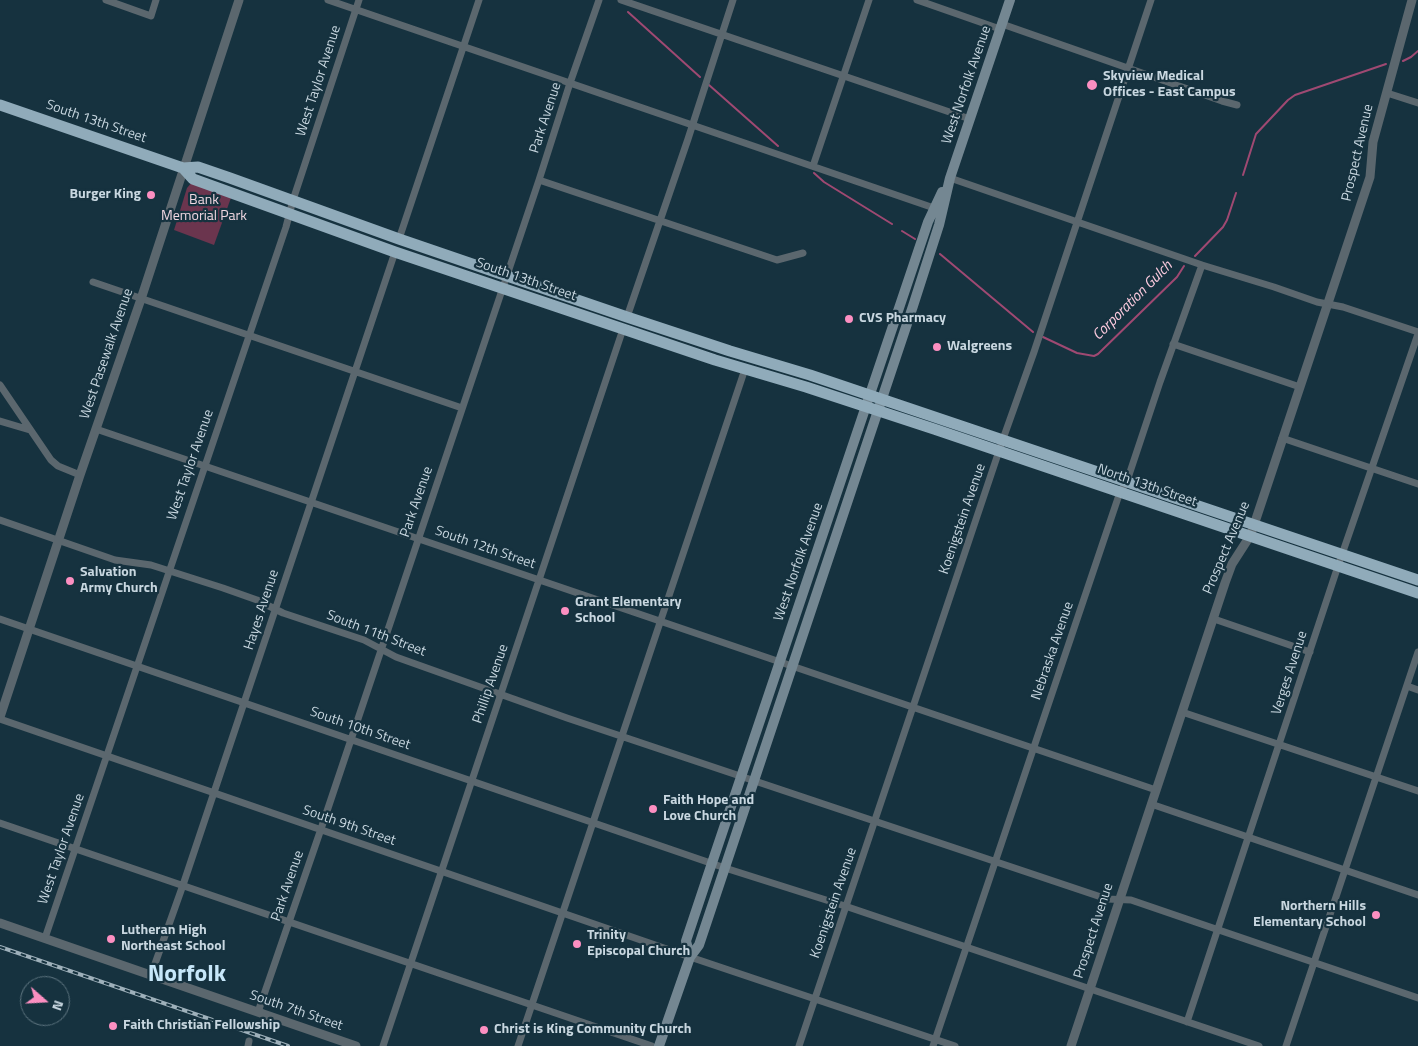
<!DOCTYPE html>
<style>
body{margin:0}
#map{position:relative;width:1418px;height:1046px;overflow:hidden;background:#16323f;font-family:"Titillium Web",sans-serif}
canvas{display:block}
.north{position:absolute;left:20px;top:976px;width:50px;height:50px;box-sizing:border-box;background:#16323f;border:1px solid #5d747f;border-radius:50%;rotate:109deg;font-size:14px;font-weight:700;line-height:20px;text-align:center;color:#c8d7e0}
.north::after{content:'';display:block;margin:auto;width:18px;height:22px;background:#fc8fc1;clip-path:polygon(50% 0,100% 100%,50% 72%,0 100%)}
</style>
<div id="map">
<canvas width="1418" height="1046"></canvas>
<div class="north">N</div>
</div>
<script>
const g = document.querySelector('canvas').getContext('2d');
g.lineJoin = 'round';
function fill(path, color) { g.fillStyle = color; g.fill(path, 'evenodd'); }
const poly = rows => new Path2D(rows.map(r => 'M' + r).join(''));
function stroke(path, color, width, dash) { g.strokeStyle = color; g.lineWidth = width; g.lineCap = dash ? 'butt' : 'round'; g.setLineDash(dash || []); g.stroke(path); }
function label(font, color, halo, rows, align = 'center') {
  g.font = font + ' "Titillium Web",sans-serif'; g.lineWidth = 4.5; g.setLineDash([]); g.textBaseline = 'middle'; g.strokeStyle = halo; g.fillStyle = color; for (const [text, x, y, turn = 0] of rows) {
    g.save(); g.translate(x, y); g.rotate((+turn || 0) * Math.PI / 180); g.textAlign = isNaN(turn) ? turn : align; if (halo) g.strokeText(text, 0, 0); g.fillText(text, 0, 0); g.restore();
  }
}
fill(poly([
 [192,182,232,195,214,245,174,230,187,188]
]), '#6b354e');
stroke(poly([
 [628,12,700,77],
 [1403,61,1411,57,1418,51],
 [709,85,778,146],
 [814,173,824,182,892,224],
 [1243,175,1256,134,1288,100,1295,95,1386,64],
 [902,231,915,239],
 [940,254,1033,332],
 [1195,256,1223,227,1227,220,1236,193],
 [1043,337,1077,353,1094,356,1098,354,1177,277,1184,266]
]), '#9f4972', 2);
stroke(poly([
 [106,0,151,16,156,0],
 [328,0,934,208],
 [621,0,970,119],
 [917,0,1000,29],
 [1002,24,1222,101,1237,105],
 [1387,93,1418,103],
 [813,166,869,0],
 [950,178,1202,265,1274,287,1317,302,1343,307,1418,332],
 [539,180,777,260,803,253],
 [399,239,479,0],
 [93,282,462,408],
 [627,317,688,139,733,0],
 [1173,344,1300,387],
 [0,385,51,460,58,466,80,475],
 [0,421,30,430],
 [96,429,1156,790],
 [1282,438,1418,484],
 [0,520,115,560,151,565,223,588,257,600,283,613,364,640,396,657,567,718,1107,899,1131,900,1169,913,1418,998],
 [0,619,725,868,845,906,1259,1046],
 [1214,619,1310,652],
 [1407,686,1418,690],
 [1182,712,1418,791],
 [0,719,690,957,955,1046],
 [1151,804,1418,895],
 [0,823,652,1046],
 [45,938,286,227,293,200,359,0],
 [151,975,183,885,395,252],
 [258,1012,321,829,539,180,570,83,599,0],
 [1187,1022,1338,566,1418,334],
 [248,1046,249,1041],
 [383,1046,623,329],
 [518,1046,745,369],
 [799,1046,1003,439,1034,352,1151,0],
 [933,1046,1120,492,1127,481,1160,382,1202,265],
 [1286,1046,1418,652]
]), '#5b676e', 7);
stroke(poly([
 [0,717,80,475,141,299,239,0],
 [0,923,356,1046],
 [1071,1046,1225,583,1232,564,1250,536,1254,525,1370,177,1373,142,1412,0]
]), '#5b676e', 9);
stroke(poly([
 [690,957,686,941,712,863,928,222,942,192],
 [659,1046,690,957,699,945,913,306,939,225,950,178,1010,0]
]), '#748792', 10);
stroke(poly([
 [0,105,183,168,198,167,230,178,399,239,627,317,730,351,810,375,1418,580],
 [183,168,193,179,395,252,715,360,806,387,934,429,1418,593]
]), '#90abba', 11);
const rail = poly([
 [0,947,288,1046]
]);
stroke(rail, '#9eb0ba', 4);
stroke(rail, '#16323f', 2, [5.5]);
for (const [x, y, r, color] of [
 [1092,85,6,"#fc8fc1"],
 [151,195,5,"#fc8fc1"],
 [849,319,5,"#fc8fc1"],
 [937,347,5,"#fc8fc1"],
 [70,581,5,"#fc8fc1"],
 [565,611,5,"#fc8fc1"],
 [653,809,5,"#fc8fc1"],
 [1376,915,5,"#fc8fc1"],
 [111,939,5,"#fc8fc1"],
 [577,944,5,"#fc8fc1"],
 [113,1026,5,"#fc8fc1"],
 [484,1030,5,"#fc8fc1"]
]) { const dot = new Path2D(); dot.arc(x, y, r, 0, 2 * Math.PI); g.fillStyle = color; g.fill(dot); stroke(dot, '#16323f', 2); }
label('bold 14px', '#c8d7e0', '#16323f', [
 ["Skyview Medical",1103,77],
 ["Offices - East Campus",1103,93],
 ["Burger King",141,195,"right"],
 ["CVS Pharmacy",859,319],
 ["Walgreens",947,347],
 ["Salvation",80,573],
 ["Army Church",80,589],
 ["Grant Elementary",575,603],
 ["School",575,619],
 ["Faith Hope and",663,801],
 ["Love Church",663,817],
 ["Northern Hills",1366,907,"right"],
 ["Elementary School",1366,923,"right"],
 ["Lutheran High",121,931],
 ["Northeast School",121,947],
 ["Trinity",587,936],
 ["Episcopal Church",587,952],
 ["Faith Christian Fellowship",123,1026],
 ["Christ is King Community Church",494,1030]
], 'left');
label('14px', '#c8d7e0', '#16323f', [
 ["West Taylor Avenue",319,81,-72],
 ["West Norfolk Avenue",967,85,-71],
 ["Park Avenue",546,118,-72],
 ["South 13th Street",96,122,19],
 ["Prospect Avenue",1358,153,-77],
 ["South 13th Street",526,280,19],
 ["West Pasewalk Avenue",107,354,-71],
 ["West Taylor Avenue",191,465,-71],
 ["North 13th Street",1147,486,19],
 ["Park Avenue",417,502,-71],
 ["Koenigstein Avenue",963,519,-71],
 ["South 12th Street",485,548,19],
 ["Prospect Avenue",1227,548,-67],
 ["West Norfolk Avenue",799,562,-71],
 ["Hayes Avenue",262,610,-72],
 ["South 11th Street",376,634,21],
 ["Nebraska Avenue",1053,651,-71],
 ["Verges Avenue",1290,673,-72],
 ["Phillip Avenue",491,684,-71],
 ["South 10th Street",360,729,19],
 ["South 9th Street",349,826,19],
 ["West Taylor Avenue",62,849,-71],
 ["Park Avenue",288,886,-71],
 ["Koenigstein Avenue",834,903,-71],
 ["Prospect Avenue",1094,931,-72],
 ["South 7th Street",296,1011,19]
]);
label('14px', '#f0d7e1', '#16323f', [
 ["Bank",204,201],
 ["Memorial Park",204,217]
]);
label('italic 15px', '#fdcbdf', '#16323f', [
 ["Corporation Gulch",1133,301,-45]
]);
label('bold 24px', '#c7e7f9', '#16323f', [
 ["Norfolk",187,975]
]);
</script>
